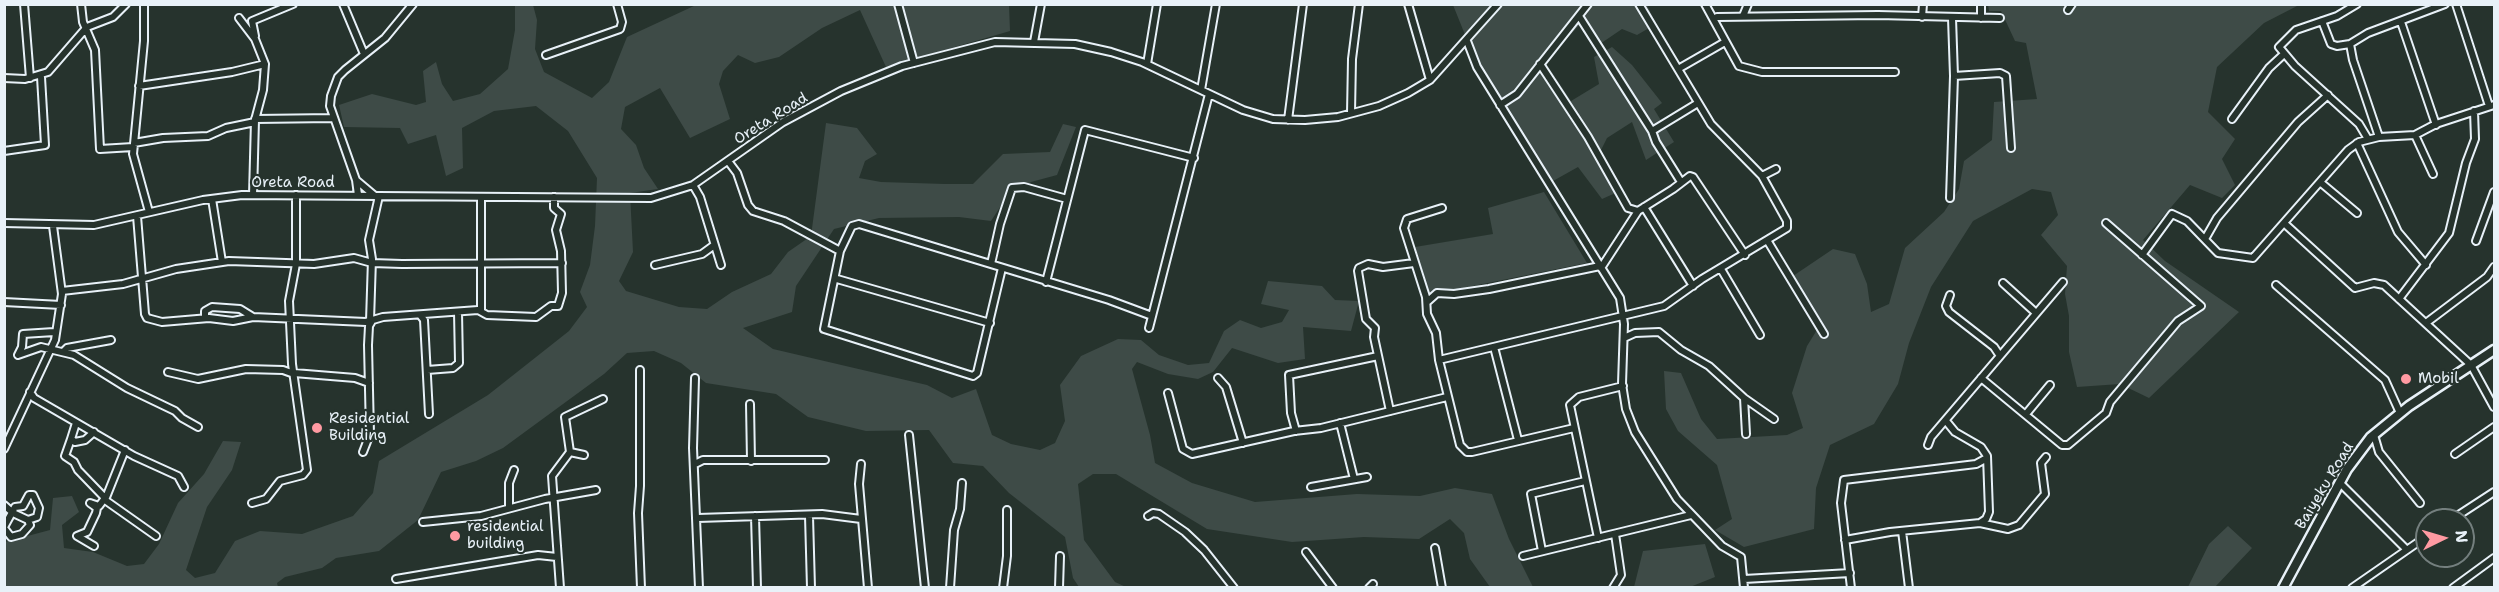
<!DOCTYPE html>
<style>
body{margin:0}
#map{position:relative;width:2499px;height:592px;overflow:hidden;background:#26332d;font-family:"Shantell Sans",sans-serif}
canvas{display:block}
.frame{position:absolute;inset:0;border:6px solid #e8f1f8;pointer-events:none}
.north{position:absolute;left:2415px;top:508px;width:60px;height:60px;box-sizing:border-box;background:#26332d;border:2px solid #747f7e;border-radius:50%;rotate:85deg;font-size:16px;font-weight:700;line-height:24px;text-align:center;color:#e8f1f8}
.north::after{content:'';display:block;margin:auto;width:21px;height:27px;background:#ff9aa2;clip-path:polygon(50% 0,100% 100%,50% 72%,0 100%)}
</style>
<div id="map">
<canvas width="2499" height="592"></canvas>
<div class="frame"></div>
<div class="north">N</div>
</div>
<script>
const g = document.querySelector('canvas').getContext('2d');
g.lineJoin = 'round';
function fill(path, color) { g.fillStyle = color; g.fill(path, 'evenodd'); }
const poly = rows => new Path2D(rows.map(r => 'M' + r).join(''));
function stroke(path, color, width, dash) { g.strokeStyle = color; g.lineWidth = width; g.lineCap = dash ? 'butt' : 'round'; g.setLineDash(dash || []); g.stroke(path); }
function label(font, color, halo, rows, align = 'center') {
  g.font = font + ' "Shantell Sans",sans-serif'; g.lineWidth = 4.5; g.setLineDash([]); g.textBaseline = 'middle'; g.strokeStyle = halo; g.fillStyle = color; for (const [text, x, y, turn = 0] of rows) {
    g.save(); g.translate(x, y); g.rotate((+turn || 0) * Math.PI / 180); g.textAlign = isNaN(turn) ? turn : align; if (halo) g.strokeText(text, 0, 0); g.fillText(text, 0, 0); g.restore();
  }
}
fill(poly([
 [515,4,533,5,537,20,535,49,544,72,592,98,609,82,627,37,696,5,1009,5,1010,31,886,67,860,10,822,28,779,57,755,63,738,55,723,71,719,84,730,119,690,138,660,88,625,107,621,129,636,145,644,168,658,189,630,193,633,252,619,281,626,291,679,307,707,309,732,292,771,274,788,252,811,236,826,123,857,128,877,154,865,161,859,178,881,182,945,184,973,184,1003,154,1050,152,1063,124,1076,127,1057,175,1031,182,1010,192,991,221,959,217,879,218,834,229,796,286,792,312,743,328,773,349,927,385,952,398,976,389,992,435,1011,444,1040,450,1055,443,1065,421,1060,385,1081,356,1118,339,1141,340,1159,355,1188,365,1209,363,1224,331,1240,320,1261,328,1282,322,1289,310,1261,304,1268,281,1322,286,1335,300,1359,301,1351,331,1303,327,1305,359,1278,363,1232,348,1213,372,1198,379,1168,374,1137,362,1132,369,1150,435,1155,463,1192,483,1255,502,1357,494,1420,496,1455,488,1492,494,1509,539,1533,587,1490,587,1470,559,1464,533,1450,519,1419,539,1364,537,1292,542,1207,529,1116,474,1093,474,1078,484,1084,540,1115,582,1126,587,1079,587,1073,578,1065,537,1009,493,983,466,953,463,929,430,866,431,808,417,776,394,706,383,681,363,654,351,627,353,604,374,503,448,476,461,441,472,418,520,379,551,336,558,322,568,285,577,277,583,278,587,5,588,5,542,50,530,53,498,72,496,79,512,62,525,64,548,93,552,127,566,144,564,159,544,178,503,204,474,223,441,241,442,232,470,207,507,186,570,195,578,215,573,235,541,260,531,302,534,353,516,373,493,379,461,488,395,569,331,587,307,580,292,590,265,595,226,597,178,568,131,536,106,494,111,462,128,463,168,446,176,436,135,408,144,400,128,344,127,339,105,372,94,416,105,426,102,423,71,436,62,442,84,453,101,480,94,508,69,515,30],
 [1453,5,1647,5,1656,24,1637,35,1622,29,1600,44,1586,18,1545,62,1571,101,1599,84,1594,57,1612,47,1632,65,1662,103,1654,109,1674,142,1646,160,1632,122,1607,138,1600,152,1620,191,1602,199,1578,167,1553,181,1474,57],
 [1988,5,2299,5,2264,23,2217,67,2208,112,2235,139,2222,159,2235,185,2222,198,2190,185,2143,240,2165,261,2239,312,2149,398,2120,384,2077,387,2069,352,2069,316,2065,294,2067,266,2041,235,2058,215,2051,192,2032,189,1973,221,1931,287,1909,343,1898,384,1874,424,1830,445,1816,488,1814,529,1744,547,1715,530,1732,519,1717,465,1678,431,1666,409,1664,371,1681,373,1701,419,1717,439,1787,435,1803,428,1792,393,1807,346,1820,325,1793,276,1833,249,1855,254,1867,284,1871,312,1889,304,1905,248,1944,212,1959,189,1964,161,1992,140,1994,102,2037,99,2026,43,2015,41,2001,11,1989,11],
 [1544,192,1587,263,1428,295,1415,247,1493,234,1488,208],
 [2228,526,2252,548,2215,587,2188,587,2209,544],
 [1705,544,1715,577,1690,587,1634,587,1643,551]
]), '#3e4b47');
const minor = poly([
 [24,4,30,78],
 [81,4,83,22,95,50,100,149,133,147],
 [144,4,144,41,133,154,149,212],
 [343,4,364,54],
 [898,4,914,63],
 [1408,4,1430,80],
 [1705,4,1739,66,1762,72,1895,72],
 [1981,4,1981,18],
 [2357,4,2337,16,2296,30,2279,47,2295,66,2359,124,2368,139],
 [2456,4,2489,106],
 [2068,10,2072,4],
 [1579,16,1652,131],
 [1743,16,1748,4],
 [1717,17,1878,15,2000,18],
 [1922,17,1923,4],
 [239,18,255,39,265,64,263,90,255,120,253,195],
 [2322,21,2331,44,2337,46,2350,44,2368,33,2445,4],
 [2401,22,2436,125],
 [255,36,252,21,293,4],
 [1467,41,1477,67,1620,298,1624,324,1622,384,1626,409,1635,432,1677,499,1722,546,1741,557,1744,588],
 [1034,42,1041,4],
 [2350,44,2353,60,2379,137],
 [546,55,620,29,622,22,617,4],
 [1147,64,1157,4],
 [1540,64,1588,137,1628,208,1638,211],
 [1678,69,1725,42],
 [1954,76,2000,73,2006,76,2011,148],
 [4,78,25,79,48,72,87,27,113,17,126,4],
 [139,86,232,72,265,64],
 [1201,90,1216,4],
 [1500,105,1517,94,1588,4],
 [1351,113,1352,59,1359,4],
 [255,119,333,118],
 [2232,119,2269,68,2284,54],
 [1288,120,1303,4],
 [2415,135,2433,174],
 [134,143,163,138,208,136,226,128,255,122],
 [2357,143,2398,232,2426,265],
 [4,151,45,145,41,77],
 [728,161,737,173,748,205,753,211,784,221,840,251],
 [1762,176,1776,169],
 [356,180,375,196],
 [1681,182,1656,142,1652,131,1698,103],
 [2320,182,2357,213],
 [693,185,700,197,721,265],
 [358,195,356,180,330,106,331,96,338,77,345,70,385,38,413,4],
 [481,197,481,310],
 [1950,198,1954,76,1952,18],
 [212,199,222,262],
 [1644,207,1693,286],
 [1442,208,1407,219,1404,228,1426,297,1427,314,1436,333,1439,360,1460,445,1467,452,1472,452,1574,428],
 [137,216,145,314,147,318,162,322,209,318,233,321,253,317,366,322,383,317,478,310,487,315,536,317,551,306,558,306,562,293,561,251,556,230,561,214,554,208,554,197],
 [4,223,94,225,203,200,242,195,651,198,693,185,783,122,841,91,902,66,995,42,1075,44,1111,52,1142,62,1243,110,1273,119,1305,120,1338,117,1379,106,1408,93,1430,80,1498,4],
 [2285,224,2355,288,2374,283,2384,285,2471,365,2494,407],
 [2205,239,2217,218,2298,122,2328,95],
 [1767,240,1824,334],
 [2476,241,2494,192],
 [2142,255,2172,214,2187,221,2218,253,2253,258,2348,150,2359,142,2379,137,2415,135,2436,124,2494,105],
 [991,264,1000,224,1012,188,1024,187,1067,199],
 [655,265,702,254,713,246],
 [1002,268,977,373,973,376,824,329,840,251,850,230,852,226,859,224,1109,300,1152,316],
 [1601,268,1638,211,1673,189,1690,176,1693,177,1745,255],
 [1721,269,1760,335],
 [837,279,990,323],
 [1046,282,1085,130,1194,158],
 [2003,283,2036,313],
 [2276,285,2385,380,2400,413],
 [62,291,123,284,176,269,229,261,314,264,354,258,372,263,402,264,562,263],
 [1950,295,1946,306,1949,312,1994,347,2000,356],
 [2399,299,2449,233,2466,163,2475,139,2474,111],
 [4,302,61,305],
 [1427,302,1437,293,1454,294,1489,289,1600,266],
 [420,315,424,320,429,414],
 [205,318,205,311,212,307,240,309,253,317],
 [370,321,372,259,369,240,379,196],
 [2426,323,2487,277,2494,267],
 [1149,328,1209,94],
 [54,332,23,334,22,347,18,355,41,347,74,355,127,388,175,411,182,418,198,427],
 [1624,338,1635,333,1659,332,1681,350,1709,366,1744,398,1774,419],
 [1494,347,1518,440],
 [63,352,67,348,111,340],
 [1439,360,1664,306,1702,279,1787,228,1787,221,1762,176,1711,124,1639,4],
 [427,370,453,368,459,363,458,312],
 [640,370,640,486,638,513,641,588],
 [168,372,198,379,246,369,283,370,294,374],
 [294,373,355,378,369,383],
 [695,378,693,448,699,588],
 [1218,378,1226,387,1243,443],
 [1981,378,2062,445,2068,445,2106,413,2110,402,2178,321,2201,306,2106,223],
 [30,392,34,398,134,456,178,476,184,487],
 [1168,393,1183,449,1192,454,1294,431,1321,428,1447,397],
 [1744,398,1746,434],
 [750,404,751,461],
 [1390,411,1374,337,1375,328,1366,319,1358,271,1359,268,1368,264,1383,267,1414,263],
 [2026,414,2050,385],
 [76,423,71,439,75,442,85,440,94,432],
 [1340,423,1354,479],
 [1296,431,1291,413,1289,375,1378,356],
 [909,435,925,588],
 [2374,435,2379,452,2420,503],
 [71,439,65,456,74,462,78,470,105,498,99,506,90,503,97,508,96,513,87,532,77,536,94,546],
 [1928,445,1931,437,2063,282],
 [4,449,55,340,62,294,53,226],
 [125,450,105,500,156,536],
 [363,452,370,434,368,345,369,326,372,321],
 [570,452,584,455],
 [2455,454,2494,427],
 [695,464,703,460,825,460],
 [861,464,859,484,868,588],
 [2340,483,2407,550],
 [1311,487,1367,477],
 [252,503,266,499,280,481,303,475,307,470,292,364,289,301,296,264,296,195],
 [4,505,13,513,28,520],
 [509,508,509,483,514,470],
 [755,516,757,588],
 [809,516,811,588],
 [1148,516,1153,513,1159,514,1185,532,1204,550,1234,588],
 [698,518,822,514,861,519],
 [2451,520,2494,492],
 [423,522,481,516,545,499,596,490],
 [1980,523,2008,529,2019,525,2045,494,2041,463,2046,457],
 [4,527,15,507,23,506,29,495,33,495,39,508,37,517,28,520],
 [4,528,11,537,22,534,30,525,28,520],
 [1902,531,1909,588],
 [1598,538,1570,405,1579,397,1623,386],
 [1845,540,1890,532,1980,523,1986,519,1989,512,1987,456,1981,447,1955,432,1946,421],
 [1435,548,1442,588],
 [1542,551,1531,494,1585,481],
 [1306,552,1333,588],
 [1523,556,1691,515],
 [396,579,538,555,557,557],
 [1744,579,1850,573],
 [560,588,552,476,570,452,565,417,603,399],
 [950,588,954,530,960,509,962,483],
 [1003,588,1007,556,1007,510],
 [1059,588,1060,556],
 [1369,588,1373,584],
 [1613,588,1621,575,1615,534],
 [1851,588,1841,503,1844,480,1976,464,1987,458],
 [2352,588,2427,536],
 [2453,588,2494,558]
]);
const major = poly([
 [2283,588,2347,469,2371,437,2409,406,2494,350]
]);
stroke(minor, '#e8f1f8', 10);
stroke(major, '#e8f1f8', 13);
stroke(minor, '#26332d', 6);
stroke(major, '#26332d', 8);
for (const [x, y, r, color] of [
 [2406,379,6,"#ff9aa2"],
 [317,428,6,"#ff9aa2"],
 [455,536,6,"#ff9aa2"]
]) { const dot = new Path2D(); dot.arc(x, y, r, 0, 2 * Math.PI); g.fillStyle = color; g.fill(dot); stroke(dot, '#26332d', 2); }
label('15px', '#e8f1f8', '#26332d', [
 ["Oreta Road",771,119,-32],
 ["Oreta Road",293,183],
 ["Baiyeku Road",2325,486,-59]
]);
label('15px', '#e8f1f8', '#26332d', [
 ["Mobil",2418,379],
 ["Residential",329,419],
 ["Building",329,436],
 ["residential",467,527],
 ["building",467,544]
], 'left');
</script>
